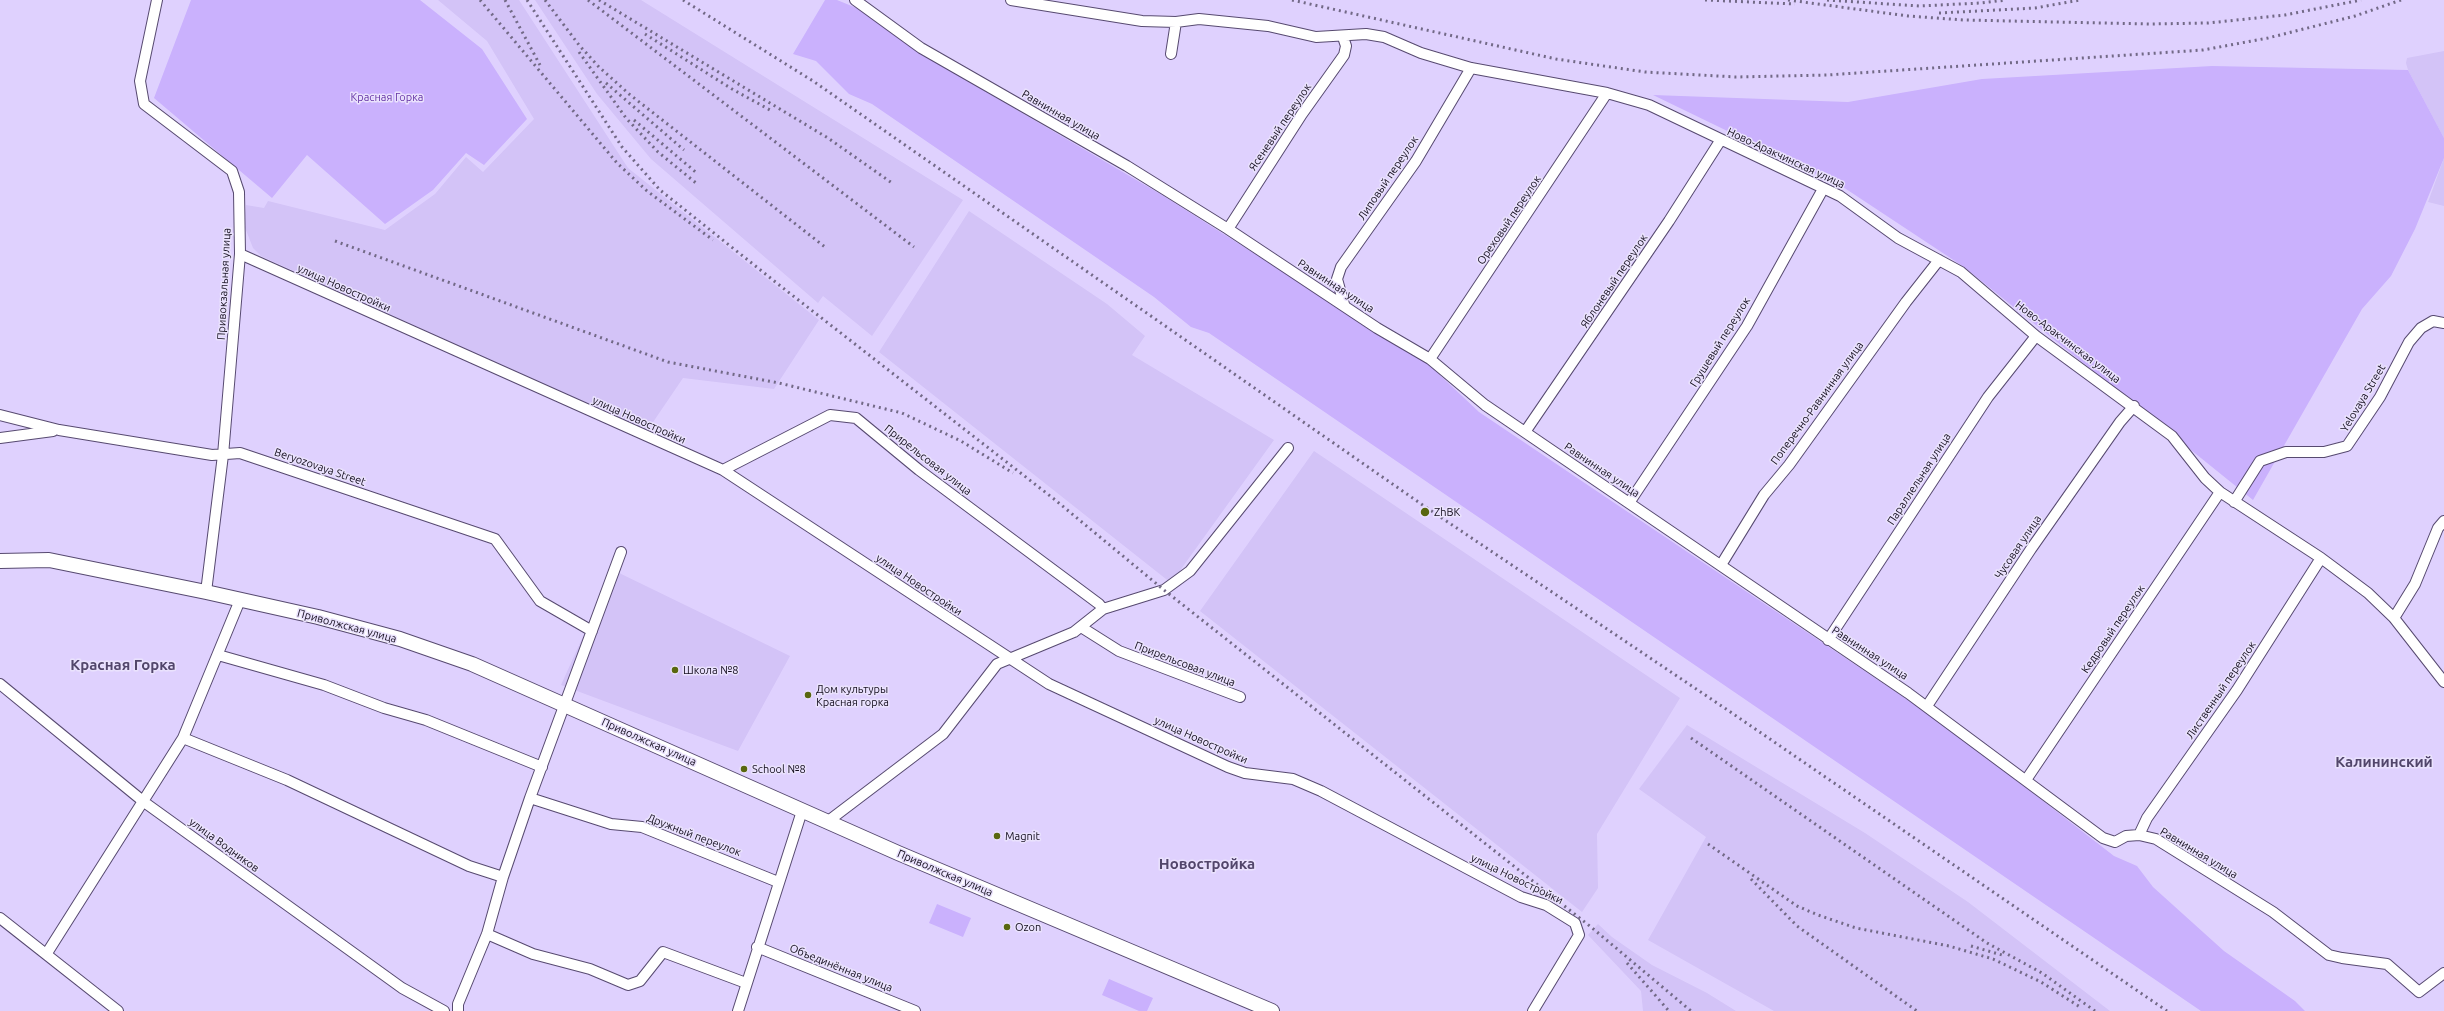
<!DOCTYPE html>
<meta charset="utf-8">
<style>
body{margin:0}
canvas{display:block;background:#dfd1fe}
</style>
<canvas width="2444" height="1011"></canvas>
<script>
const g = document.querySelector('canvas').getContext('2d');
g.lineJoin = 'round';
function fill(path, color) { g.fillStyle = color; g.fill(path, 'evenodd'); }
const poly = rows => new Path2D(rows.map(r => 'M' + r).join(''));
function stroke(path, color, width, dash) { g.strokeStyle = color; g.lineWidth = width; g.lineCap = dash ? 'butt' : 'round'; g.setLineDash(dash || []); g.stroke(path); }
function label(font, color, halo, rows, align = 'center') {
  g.font = font + ' Ubuntu,sans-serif'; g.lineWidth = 3; g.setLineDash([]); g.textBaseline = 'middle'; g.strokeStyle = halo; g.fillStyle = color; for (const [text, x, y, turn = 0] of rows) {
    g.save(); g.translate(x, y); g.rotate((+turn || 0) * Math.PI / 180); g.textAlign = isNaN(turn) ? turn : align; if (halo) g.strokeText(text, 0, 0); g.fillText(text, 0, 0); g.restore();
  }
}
fill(poly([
 [438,0,519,0,628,168,819,320,774,389,683,378,647,431,261,256,253,248,244,225,246,205,264,208,268,201,385,230,435,194,466,157,483,172,534,119,487,41],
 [535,0,641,0,963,200,872,336,823,296,818,303,651,159,597,94],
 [2444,51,2444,138,2408,70,2406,63,2407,58],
 [2444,158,2444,206,2428,202],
 [969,211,1107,304,1145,336,1132,355,1274,440,1171,583,879,352],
 [1314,451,1680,698,1597,834,1598,888,1582,912,1200,611],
 [613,570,790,656,738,751,561,685],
 [1687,725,1865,833,1968,902,2110,1011,1774,1011,1648,940,1706,837,1639,789],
 [1598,924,1612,937,1652,965,1707,993,1736,1011,1643,1011,1641,991,1588,935]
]), '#d3c3f7');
fill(poly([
 [191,0,420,0,482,49,527,119,484,165,466,153,433,190,385,224,307,155,272,198,154,98],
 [825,0,837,0,859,9,918,52,1162,195,1427,363,1479,412,1945,725,2114,856,2137,866,2153,887,2224,951,2295,1001,2305,1011,2201,1011,1209,333,1191,327,1154,297,872,104,849,94,816,61,793,54],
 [2212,66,2408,70,2444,138,2444,158,2415,229,2391,276,2362,309,2253,500,1964,267,1843,187,1653,95,1848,102,1982,79],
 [937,904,971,918,963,937,929,923],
 [1109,979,1153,998,1147,1011,1139,1011,1102,995]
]), '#cab1fd');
const minor = poly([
 [157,0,140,81,144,104,232,171,239,192,240,254,223,455,206,592],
 [855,0,921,48,1127,166,1228,229,1377,328,1430,359,1485,405,1908,693,2103,838,2115,842,2126,836,2139,835,2156,839,2273,912,2329,955,2342,958,2387,964,2419,992,2444,973],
 [1011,0,1142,21,1176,22,1199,19,1268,26,1316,37,1366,34,1384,37,1421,53,1471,68,1607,93,1649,105,1840,196,1898,238,1961,272,2036,336,2172,436,2205,478,2220,492,2321,558,2368,593,2394,618,2444,682],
 [1171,54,1176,22],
 [1228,229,1302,114,1344,55,1346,46,1343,37],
 [240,254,723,470,1049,684,1228,767,1245,773,1293,779,1321,791,1521,897,1546,905,1575,923,1579,935,1533,1011],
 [1344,304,1337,279,1341,267,1416,161,1471,68],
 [1430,359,1607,93],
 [0,415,59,430,212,455,240,453,495,539,540,601,592,631],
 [1525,432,1669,221,1720,141],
 [0,438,53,431],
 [723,470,830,415,856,418,919,470,1099,604,1103,609],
 [2234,502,2260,461,2286,452,2324,452,2347,446,2380,397,2409,342,2421,328,2433,321,2444,323],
 [1629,503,1747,326,1823,189],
 [1721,565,1764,495,1789,465,1906,302,1939,260],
 [2394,618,2415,584,2438,528,2444,521],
 [1081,627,1119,651,1240,697],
 [1828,640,1988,397,2036,336],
 [218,655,324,685,384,708,426,720,542,767],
 [0,684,144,802,402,988,444,1011],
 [1927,706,2031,549,2120,422,2134,406],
 [183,738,287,780,469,866,503,877],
 [2026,780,2220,492],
 [530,798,611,824,642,827,778,882],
 [827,822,943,734,997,664,1074,632,1103,609,1164,590,1190,571,1288,448],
 [2139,835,2147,818,2237,690,2321,558],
 [0,918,118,1011],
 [487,934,533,954,590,969,628,985,640,981,663,952,746,983],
 [757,947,915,1011],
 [47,953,183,738,240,600],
 [458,1011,458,1004,487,934,503,877,530,798,621,552],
 [738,1011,802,811]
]);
const secondary = poly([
 [0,561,49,560,206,592,318,617,400,639,472,664,898,853,1272,1011]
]);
stroke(minor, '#574a70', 12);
stroke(secondary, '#574a70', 16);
stroke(minor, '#fff', 10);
stroke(secondary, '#fff', 14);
stroke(poly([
 [480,0,617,163,647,191,713,240],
 [505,0,540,65],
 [527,0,622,147,660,190,783,288,1054,499,1164,590,1591,927,1691,1011],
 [545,0,579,45,599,67,629,94,825,247],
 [588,0,914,247],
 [599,0,828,138,892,183],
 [683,0,813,81,1427,508,1729,711,2167,1011],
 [1292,0,1556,59,1645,72,1736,77,1827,75,2203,50,2268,38,2355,16,2401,0],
 [1705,0,1795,4],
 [1788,0,1908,16,1964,20,2149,24,2208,23,2285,15,2361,0],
 [1827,0,1919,6,1981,3,2006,0],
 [1939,13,2035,8,2080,0],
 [645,34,732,89,770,110],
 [579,52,626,118,658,152,696,183],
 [606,83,684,150],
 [634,120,698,174],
 [335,241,668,362,779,383,902,413,961,441,1013,473],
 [1691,738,1987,943,2042,973,2095,1011],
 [1708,844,1797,906,1818,915,1856,928,1949,946,1993,959,2041,982,2080,1007],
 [1751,879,1797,926,1917,1011],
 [1971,946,2002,955],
 [1627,963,1669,1011]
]), '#726986', 3, [2, 4]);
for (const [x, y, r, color] of [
 [1425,512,5,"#59670f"],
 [675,670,4,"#59670f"],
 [808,695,4,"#59670f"],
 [744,769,4,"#59670f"],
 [997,836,4,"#59670f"],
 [1007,927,4,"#59670f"]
]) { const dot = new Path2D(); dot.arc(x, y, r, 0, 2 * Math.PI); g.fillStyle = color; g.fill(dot); stroke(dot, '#eae2fd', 1.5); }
label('11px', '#6534a5', '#eae2fd', [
 ["Красная Горка",387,97]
]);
label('11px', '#140e1e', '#eae2fd', [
 ["Равнинная улица",1061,115,30],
 ["Ясеневый переулок",1280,127,-56],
 ["Ново-Аракчинская улица",1786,158,25],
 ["Липовый переулок",1388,178,-56],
 ["Ореховый переулок",1509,220,-56],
 ["Яблоневый переулок",1614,281,-56],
 ["Привокзальная улица",224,284,-87],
 ["Равнинная улица",1336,286,33],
 ["улица Новостройки",344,288,24],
 ["Грушевый переулок",1720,342,-58],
 ["Ново-Аракчинская улица",2068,342,37],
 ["Yelovaya Street",2363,398,-59],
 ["Поперечно-Равнинная улица",1817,403,-54],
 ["улица Новостройки",639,420,24],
 ["Прирельсовая улица",928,460,38],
 ["Beryozovaya Street",320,467,19],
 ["Равнинная улица",1602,470,34],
 ["Параллельная улица",1919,479,-57],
 ["Чусовая улица",2018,547,-56],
 ["улица Новостройки",919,585,34],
 ["Приволжская улица",347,626,15],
 ["Кедровый переулок",2113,629,-56],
 ["Равнинная улица",1870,653,33],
 ["Прирельсовая улица",1185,664,21],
 ["Лиственный переулок",2221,690,-56],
 ["улица Новостройки",1201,740,24],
 ["Приволжская улица",649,742,24],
 ["Дружный переулок",694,835,21],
 ["улица Водников",224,845,36],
 ["Равнинная улица",2199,853,31],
 ["Приволжская улица",945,873,23],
 ["улица Новостройки",1517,879,26],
 ["Объединённая улица",841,968,22]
]);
label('11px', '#140e1e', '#eae2fd', [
 ["ZhBK",1434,512],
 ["Школа №8",683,670],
 ["Дом культуры",816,689],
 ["Красная горка",816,702],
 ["School №8",752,769],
 ["Magnit",1005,836],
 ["Ozon",1015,927]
], 'left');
label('bold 15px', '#52466b', '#eae2fd', [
 ["Красная Горка",123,665],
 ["Калининский",2384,762],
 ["Новостройка",1207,864]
]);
</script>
